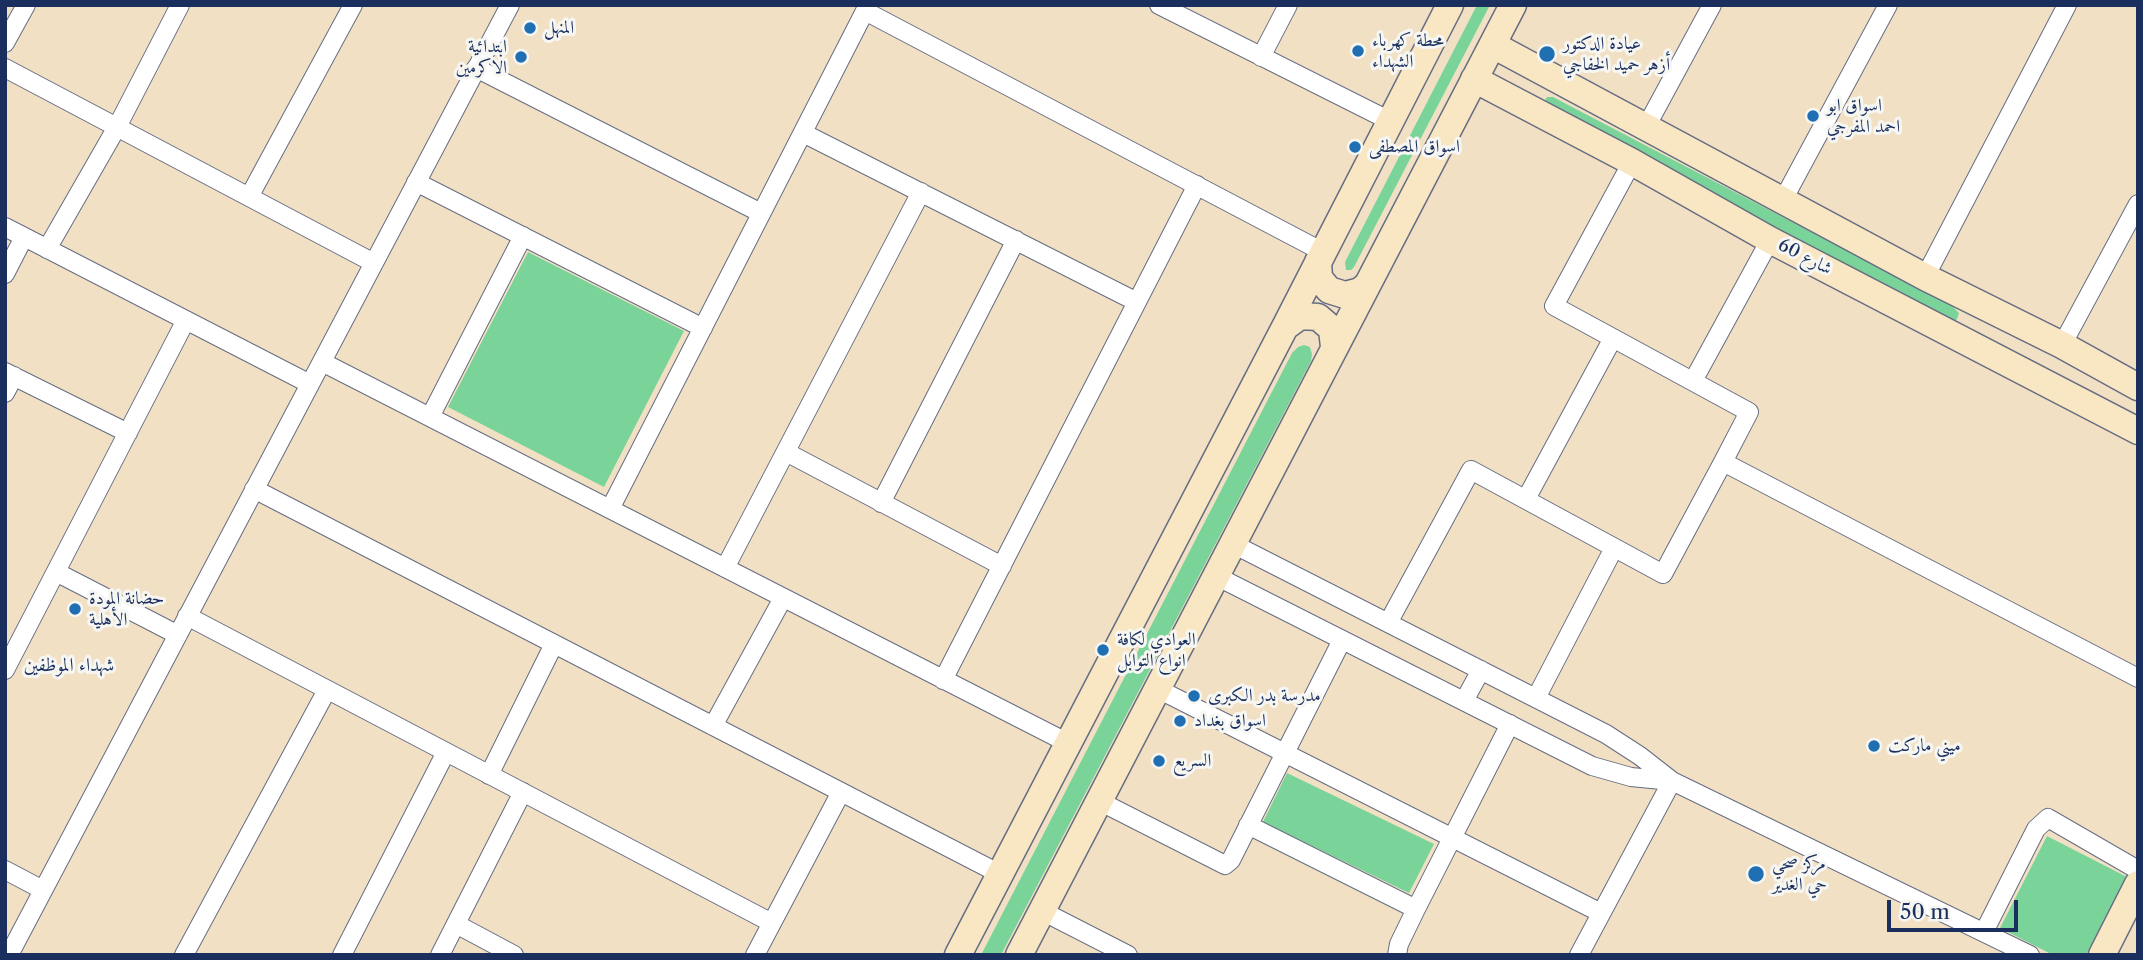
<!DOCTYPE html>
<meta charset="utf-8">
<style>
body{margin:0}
#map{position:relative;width:2143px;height:960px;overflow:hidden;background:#f2e0c4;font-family:"Libre Caslon Text",serif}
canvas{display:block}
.frame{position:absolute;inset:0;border:7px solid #1b2f5e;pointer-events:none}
.scale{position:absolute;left:1887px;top:900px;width:131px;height:32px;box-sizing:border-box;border:4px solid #1b2f5e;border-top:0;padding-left:9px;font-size:21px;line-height:24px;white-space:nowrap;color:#1b2f5e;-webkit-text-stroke:5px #f6f6f2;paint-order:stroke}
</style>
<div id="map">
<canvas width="2143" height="960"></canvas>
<div class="frame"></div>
<div class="scale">50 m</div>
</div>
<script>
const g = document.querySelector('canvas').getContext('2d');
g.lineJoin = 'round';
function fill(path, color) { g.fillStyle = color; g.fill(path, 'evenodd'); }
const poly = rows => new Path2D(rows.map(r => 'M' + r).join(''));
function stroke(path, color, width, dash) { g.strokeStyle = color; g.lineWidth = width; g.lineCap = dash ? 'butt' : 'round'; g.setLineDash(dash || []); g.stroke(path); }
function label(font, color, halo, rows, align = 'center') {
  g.font = font + ' "Libre Caslon Text",Amiri,serif'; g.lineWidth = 6; g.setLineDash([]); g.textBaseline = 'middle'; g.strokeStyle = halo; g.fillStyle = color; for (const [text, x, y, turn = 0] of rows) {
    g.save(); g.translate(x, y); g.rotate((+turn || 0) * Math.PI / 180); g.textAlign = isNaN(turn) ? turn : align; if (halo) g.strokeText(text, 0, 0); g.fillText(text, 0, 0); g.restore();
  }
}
fill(poly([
 [1477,5,1490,5,1354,267,1351,270,1346,270,1345,262],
 [1547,97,1553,97,1951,305,1959,313,1957,319,1955,321,1945,319,1543,103],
 [528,252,684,331,604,487,448,407],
 [1304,345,1310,347,1312,354,1311,361,1001,955,981,955,1292,353,1298,347],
 [1287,773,1434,844,1409,893,1263,822],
 [2047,836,2127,877,2086,955,2053,955,2000,928]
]), '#7ad49a');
const street = poly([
 [1159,5,1390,121],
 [865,11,1323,252],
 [5,43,26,5],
 [1261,57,1288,5],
 [5,68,374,263],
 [476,68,761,213],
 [1646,127,1712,5],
 [803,133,1137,302],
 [416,182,703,328],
 [249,197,353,5],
 [1783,200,1888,5],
 [5,227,310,384],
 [47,249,117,127,180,5],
 [5,274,24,237],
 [1925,277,2067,5],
 [2062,345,2138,204],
 [322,362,1068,743],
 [5,372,128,433],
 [1693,381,1770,240],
 [5,393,14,376],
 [430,417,523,236],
 [786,452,1002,566],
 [1723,462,2138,678],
 [254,489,1000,874],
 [1526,499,1613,338],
 [881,503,1016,240],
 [610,509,868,5],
 [1233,544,1606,734,1640,756,1672,781,2030,955],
 [725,568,921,192],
 [56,572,178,635],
 [1216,576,1592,766,1631,777,1672,781],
 [187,616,772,923],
 [1388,623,1471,470,1663,574,1723,462,1749,412,1554,306,1632,162],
 [5,670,186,320],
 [943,680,1197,185],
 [1158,689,1601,913],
 [1536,698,1614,548],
 [1464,701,1481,670],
 [713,726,783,598],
 [489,775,554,644],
 [1099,801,1225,865,1231,860,1342,640],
 [1248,825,1416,909],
 [5,870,43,890],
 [1042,911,1128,955],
 [456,924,514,955],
 [1984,932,2036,829,2048,818,2138,870],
 [9,955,510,5],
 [184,955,327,690],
 [342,955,446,752],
 [440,955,523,792],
 [755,955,841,792],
 [1397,955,1399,944,1416,909,1510,724],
 [1579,955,1672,781]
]);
const secondary = poly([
 [1493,45,1925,277,2062,345,2138,387],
 [1474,79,1632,162,1770,240,2138,431],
 [1318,262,1319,278,1329,290,1345,295,1360,291,1367,285],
 [1285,327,1300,316,1318,317,1332,329,1334,347],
 [958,955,1285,327,1450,5],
 [1019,955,1513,5],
 [2102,955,2138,884]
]);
stroke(street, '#666d82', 20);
stroke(secondary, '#666d82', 29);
stroke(street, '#fff', 18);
stroke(secondary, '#f9e7c3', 26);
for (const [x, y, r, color] of [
 [530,28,7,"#1f6fb2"],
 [1358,51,7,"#1f6fb2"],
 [1547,54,9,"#1f6fb2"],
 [521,57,7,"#1f6fb2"],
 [1813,116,7,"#1f6fb2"],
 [1355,147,7,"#1f6fb2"],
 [75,609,7,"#1f6fb2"],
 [1103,650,7,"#1f6fb2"],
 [1194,696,7,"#1f6fb2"],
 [1180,721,7,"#1f6fb2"],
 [1874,746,7,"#1f6fb2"],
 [1159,761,7,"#1f6fb2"],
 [1756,874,9,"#1f6fb2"]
]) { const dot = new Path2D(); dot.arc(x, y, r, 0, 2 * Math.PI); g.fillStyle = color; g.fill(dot); stroke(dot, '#f6f6f2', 2.5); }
label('18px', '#1b2f5e', '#f6f6f2', [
 ["المنهل",544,28],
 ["محطة كهرباء",1372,41],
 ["الشهداء",1372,62],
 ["عيادة الدكتور",1563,44],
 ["أزهر حميد الخفاجي",1563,65],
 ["ابتدائية",507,47,"right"],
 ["الاكرمين",507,68,"right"],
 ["اسواق ابو",1827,106],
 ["احمد المفرجي",1827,127],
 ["اسواق المصطفى",1369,147],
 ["حضانة المودة",89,599],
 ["الأهلية",89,620],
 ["العوادي لكافة",1117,640],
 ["انواع التوابل",1117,661],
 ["مدرسة بدر الكبرى",1208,696],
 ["اسواق بغداد",1194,721],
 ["ميني ماركت",1888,746],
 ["السريع",1173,761],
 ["مركز صحي",1772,864],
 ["حي الغدير",1772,885]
], 'left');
label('18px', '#1b2f5e', '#f6f6f2', [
 ["شارع 60",1805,257,27]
]);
label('19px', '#1b2f5e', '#f6f6f2', [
 ["شهداء الموظفين",69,666]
]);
</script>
